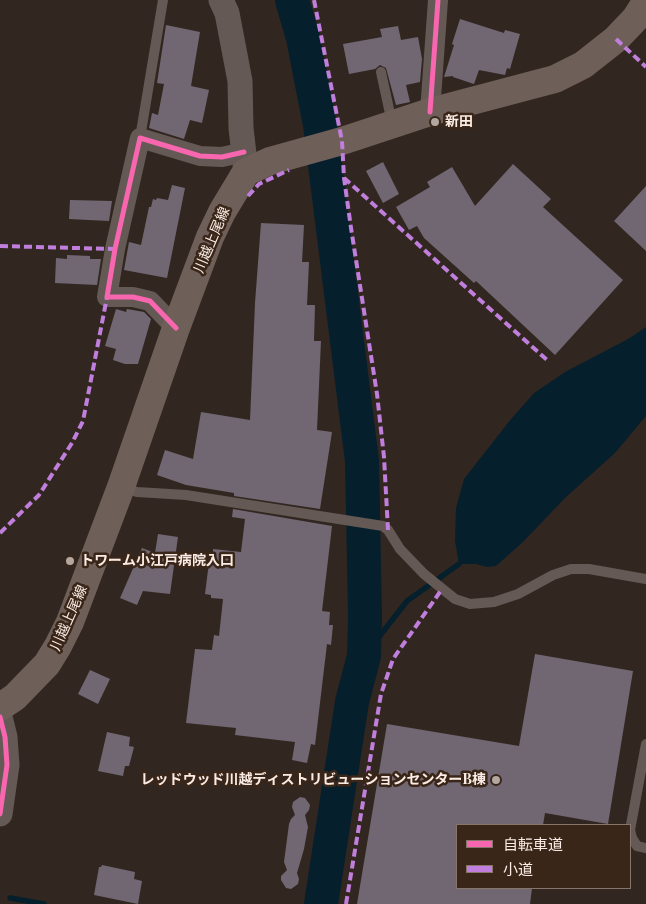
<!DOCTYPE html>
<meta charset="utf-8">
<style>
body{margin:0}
#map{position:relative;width:646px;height:904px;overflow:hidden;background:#322720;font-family:"Playfair Display","Noto Sans JP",serif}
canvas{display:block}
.legend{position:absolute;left:456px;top:824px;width:175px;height:65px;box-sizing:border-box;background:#392619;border:1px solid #86756a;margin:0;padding:6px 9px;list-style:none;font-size:15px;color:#faece4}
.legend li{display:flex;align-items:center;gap:10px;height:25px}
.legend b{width:25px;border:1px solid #86756a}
</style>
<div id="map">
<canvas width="646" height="904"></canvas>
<ul class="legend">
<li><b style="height:6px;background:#f766af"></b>自転車道</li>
<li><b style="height:6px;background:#c07fdc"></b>小道</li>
</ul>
</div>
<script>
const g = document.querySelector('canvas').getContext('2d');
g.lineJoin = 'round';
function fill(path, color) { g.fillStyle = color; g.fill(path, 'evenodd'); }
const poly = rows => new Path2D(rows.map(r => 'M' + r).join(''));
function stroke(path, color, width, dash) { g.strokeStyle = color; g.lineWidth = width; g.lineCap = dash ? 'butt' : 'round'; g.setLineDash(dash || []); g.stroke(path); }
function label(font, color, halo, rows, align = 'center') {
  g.font = font + ' "Playfair Display","Noto Sans JP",serif'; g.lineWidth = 5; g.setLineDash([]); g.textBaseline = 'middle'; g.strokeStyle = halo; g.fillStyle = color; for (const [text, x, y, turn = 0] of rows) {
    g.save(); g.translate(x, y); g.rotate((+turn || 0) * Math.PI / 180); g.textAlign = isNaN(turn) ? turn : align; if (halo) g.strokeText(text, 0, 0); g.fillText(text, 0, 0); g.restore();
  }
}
fill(poly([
 [646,327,646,416,615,453,565,498,523,542,496,566,487,567,476,564,459,564,455,541,456,508,464,479,511,419,534,393,565,372,628,339]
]), '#061f2c');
stroke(poly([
 [364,656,407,601,459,564],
 [10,898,44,904]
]), '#061f2c', 5.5);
stroke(poly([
 [292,0,303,38,320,125,362,461,365,617,364,656,352,702,321,904]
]), '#061f2c', 34);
fill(poly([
 [460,19,504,33,505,30,520,34,510,69,507,68,505,75,479,70,474,84,453,77,453,76,444,77,454,45,452,44],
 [166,25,200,32,191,86,209,90,202,123,190,120,184,139,149,128,152,113,158,115,164,84,157,83],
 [398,26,401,40,418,37,422,59,420,82,406,85,410,102,396,105,386,68,380,65,375,69,349,74,343,44,382,37,380,29],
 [383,162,399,194,383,203,366,171],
 [513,164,551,199,543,207,623,280,555,355,476,281,474,283,424,238,417,226,409,230,396,207,430,187,427,182,452,167,475,206],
 [172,185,185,188,167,278,124,270,129,242,141,245,149,207,151,207,153,199,156,200,157,198,168,200],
 [646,186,646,251,614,221],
 [70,200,112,201,109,221,69,219],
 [261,223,304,225,302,262,309,262,307,305,315,305,314,341,321,341,317,430,332,432,320,509,234,496,234,493,186,485,157,475,165,450,193,459,201,412,250,420,255,303],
 [67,255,90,256,90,259,101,259,97,285,55,283,56,258,67,259],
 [116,309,126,312,127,309,144,312,151,319,138,364,125,364,113,360,116,349,105,346],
 [233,509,332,526,322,611,330,612,329,625,333,625,331,645,327,644,315,745,311,744,307,763,292,760,295,742,235,735,236,728,186,723,195,649,212,650,214,635,219,636,223,599,211,598,211,595,205,594,210,554,213,554,213,549,241,552,245,519,232,517],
 [158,534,178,537,170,594,143,591,137,605,120,598,142,548,155,553],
 [535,654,633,671,608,824,545,813,543,825,457,825,457,888,532,888,530,904,357,904,387,724,519,746],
 [90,670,110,679,98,704,78,694],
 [107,732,130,737,129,746,134,747,129,766,125,766,123,776,98,771],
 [300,797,305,798,310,805,309,810,305,815,308,827,304,849,297,873,299,879,298,884,291,889,286,888,281,880,281,876,287,870,284,862,289,824,291,819,295,815,292,807,293,802],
 [102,865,135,872,134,879,142,881,138,904,94,895,99,867,101,867]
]), '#706772');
stroke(poly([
 [381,72,392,123],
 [140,138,163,0],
 [121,487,137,492,186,495,383,526,388,530,400,549,424,574,455,599,470,604,494,602,518,594,553,575,571,569,589,569,646,579],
 [646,744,630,830,632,838,637,846,646,848]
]), '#645954', 10);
stroke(poly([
 [430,112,438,0],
 [176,328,150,301,133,297,107,297,115,249,140,138,200,156,222,157,244,152]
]), '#645954', 20);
stroke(poly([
 [221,0,227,13,240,81,241,128,246,172],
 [0,717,5,737,7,765,0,814]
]), '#645954', 25);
stroke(poly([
 [0,707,15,697,47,664,58,646,70,622,121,487,176,328,210,237,222,212,246,172,270,161,342,141,430,112,555,79,583,65,616,39,635,19,646,2]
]), '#6f5f59', 28);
stroke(poly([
 [314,0,342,141,344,178,351,228,377,394,384,457,388,530],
 [616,39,646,67],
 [344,178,547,360],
 [248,196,259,184,289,170],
 [0,246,115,249],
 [0,533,39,495,72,443,83,421,107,297],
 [346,904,381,694,393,659,442,589]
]), '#c07fdc', 4, [8, 4]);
stroke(poly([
 [430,112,438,0],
 [176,328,150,301,133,297,107,297,115,249,140,138,200,156,222,157,244,152],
 [0,717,5,737,7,765,0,814]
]), '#f766af', 5);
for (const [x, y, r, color] of [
 [435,122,5,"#b4a79f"],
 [70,561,5,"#b4a79f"],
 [496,780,5,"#b4a79f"]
]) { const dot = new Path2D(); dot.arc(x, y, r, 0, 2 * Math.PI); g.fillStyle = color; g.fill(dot); stroke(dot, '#392619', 2); }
label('bold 14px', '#faece4', '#392619', [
 ["新田",445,122],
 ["トワーム小江戸病院入口",80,561],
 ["レッドウッド川越ディストリビューションセンターB棟",486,780,"right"]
], 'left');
label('14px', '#faece4', '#392619', [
 ["川越上尾線",212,240,-67],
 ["川越上尾線",69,618,-66]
]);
</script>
